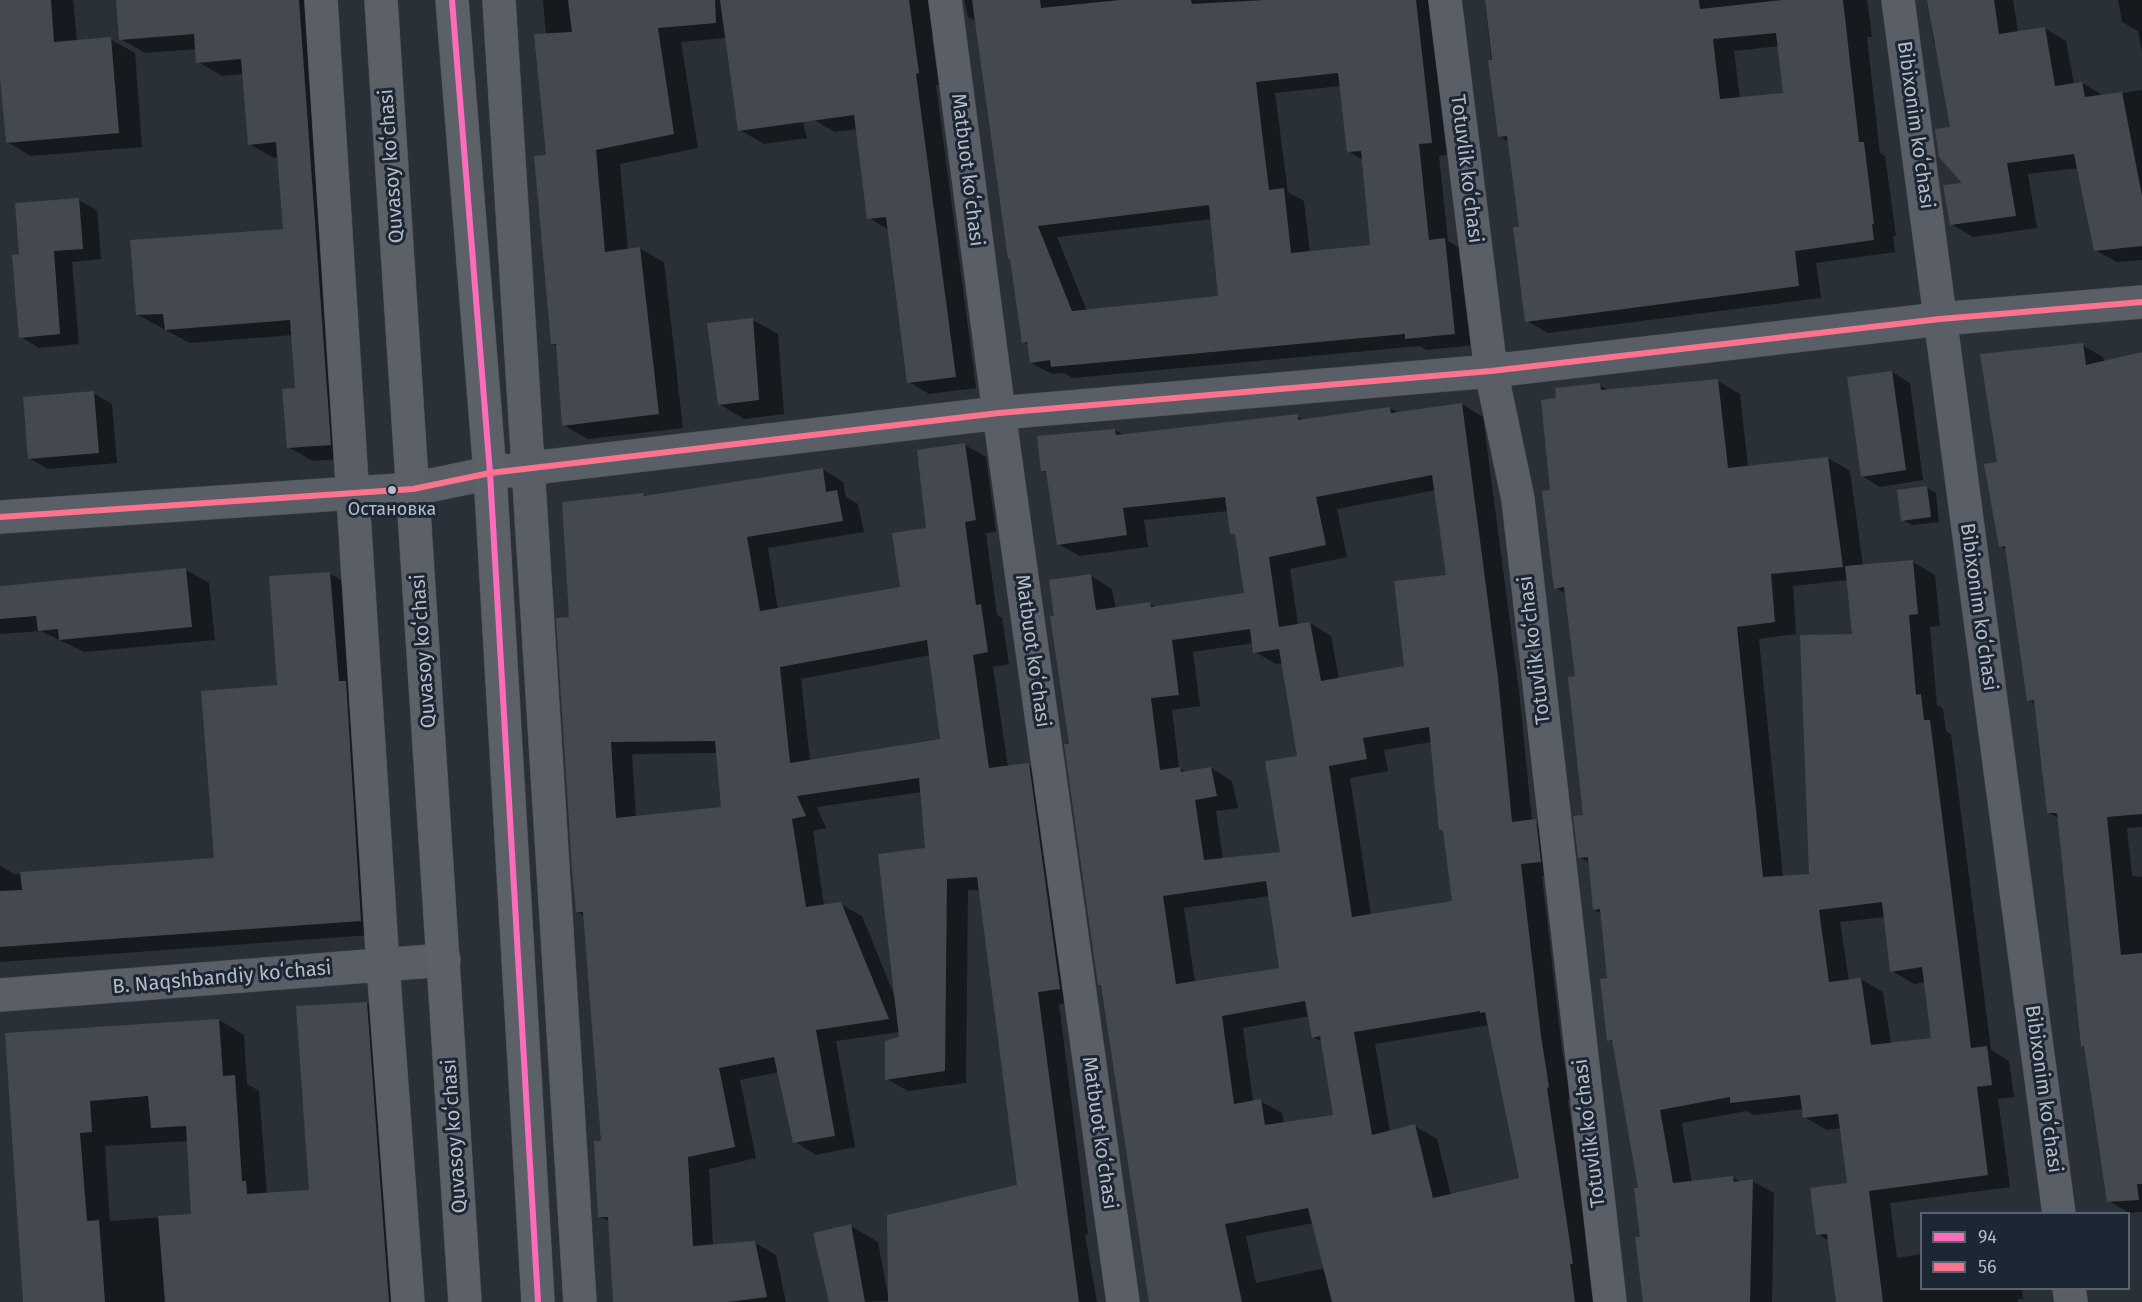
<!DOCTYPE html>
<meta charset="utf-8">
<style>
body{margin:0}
#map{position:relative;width:2142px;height:1302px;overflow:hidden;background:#2a3038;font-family:"Fira Sans",sans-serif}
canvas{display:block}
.legend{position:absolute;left:1920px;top:1212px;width:210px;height:78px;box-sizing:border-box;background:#1d2633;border:2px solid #59626f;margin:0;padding:8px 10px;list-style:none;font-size:18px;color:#b4bcc9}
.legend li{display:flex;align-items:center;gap:12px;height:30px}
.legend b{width:30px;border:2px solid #59626f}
</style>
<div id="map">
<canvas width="2142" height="1302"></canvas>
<ul class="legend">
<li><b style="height:8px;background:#fb6dba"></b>94</li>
<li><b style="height:8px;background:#fc738d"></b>56</li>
</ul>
</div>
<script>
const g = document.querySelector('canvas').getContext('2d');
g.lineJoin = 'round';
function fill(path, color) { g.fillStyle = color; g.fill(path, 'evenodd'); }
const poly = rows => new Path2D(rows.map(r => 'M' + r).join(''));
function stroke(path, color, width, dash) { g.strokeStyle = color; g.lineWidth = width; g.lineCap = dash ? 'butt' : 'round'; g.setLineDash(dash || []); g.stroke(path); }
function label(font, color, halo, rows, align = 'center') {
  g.font = font + ' "Fira Sans",sans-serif'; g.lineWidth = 6; g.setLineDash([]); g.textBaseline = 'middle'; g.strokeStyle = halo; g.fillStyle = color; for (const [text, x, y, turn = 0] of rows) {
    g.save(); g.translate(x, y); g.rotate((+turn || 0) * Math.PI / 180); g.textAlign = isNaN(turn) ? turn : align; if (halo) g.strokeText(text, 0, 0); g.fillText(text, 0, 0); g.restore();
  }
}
fill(poly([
 [0,0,73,0,77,41,110,39,135,53,142,147,31,156,7,142,0,57],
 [118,0,321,0,354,458,313,461,288,447,297,390,293,335,190,343,138,315,284,231,278,157,274,158,249,144,244,74,222,76,198,62,197,49,145,53,121,39],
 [543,0,772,0,807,138,764,144,740,130,726,38,681,42,698,148,620,164,628,250,639,248,664,262,683,428,588,439,563,425,558,347,553,344,546,35],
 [800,0,951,0,949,34,932,36,939,85,936,85,976,388,929,394,909,382,889,230,869,218,857,129,835,132,814,120],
 [964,0,1435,0,1452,154,1439,156,1448,241,1466,252,1475,345,1427,350,1420,346,1073,378,1064,373,1052,374,1031,363,1029,345,1024,342,976,21,968,17],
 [1341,86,1348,151,1363,160,1372,247,1310,253,1304,201,1288,192,1275,93],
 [1212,219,1220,297,1087,311,1057,237],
 [1485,0,1867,0,1872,37,1867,37,1880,153,1885,156,1896,236,1893,236,1895,252,1816,263,1821,298,1548,333,1527,321,1520,228,1509,142,1499,136],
 [1779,46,1785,94,1740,99,1734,51],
 [1928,0,2013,0,2018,32,2044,28,2066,41,2074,84,2082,83,2104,96,2142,90,2142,260,2117,262,2095,250,2079,168,2028,174,2037,228,1973,237,1951,224,1965,184,1952,128,1938,45,1934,43],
 [2118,0,2142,0,2142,52,2138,31,2122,22],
 [78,200,97,210,101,259,72,262,79,344,39,348,21,337,21,255],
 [753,320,778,334,784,414,744,419,719,404],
 [2082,345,2103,357,2104,362,2142,353,2142,827,2127,828,2132,876,2142,877,2142,1212,2129,1213,2109,1201,2086,1048,2082,1045,2059,819,2048,812,2035,704,2028,700,2007,550,2000,546,1998,463],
 [1892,372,1910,383,1923,480,1880,487,1862,476],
 [1718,381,1740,394,1748,467,1828,458,1850,471,1863,566,1913,562,1935,575,1940,626,1930,627,1937,705,1943,709,1946,731,1951,734,1991,1050,2009,1061,2014,1097,1998,1099,2010,1187,1890,1203,1897,1258,1922,1254,1922,1288,2022,1288,2023,1299,2018,1299,2018,1302,1838,1302,1829,1241,1818,1234,1848,1185,1841,1128,1827,1130,1804,1117,1803,1109,1754,1115,1746,1111,1682,1123,1692,1183,1733,1178,1741,1182,1752,1181,1774,1193,1772,1302,1644,1302,1640,1189,1614,1043,1609,1040,1609,979,1602,914,1594,910,1590,863,1579,857,1585,816,1577,677,1566,594,1556,588,1552,492,1558,400,1600,385,1610,391],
 [1848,580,1853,635,1810,875,1783,877,1759,639,1796,634,1793,586],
 [1885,917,1892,971,1914,984,1925,982,1932,1040,1891,1044,1883,992,1861,979,1849,981,1840,922],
 [93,393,112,404,117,463,48,469,29,458],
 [1462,404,1483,417,1519,691,1532,821,1557,833,1562,874,1542,876,1562,1050,1571,1099,1568,1100,1594,1276,1594,1302,1150,1302,1103,986,1099,984,1055,617,1091,576,1112,589,1116,609,1150,604,1156,607,1246,595,1237,536,1232,533,1228,511,1144,520,1148,547,1080,556,1058,544,1048,474,1042,470,1115,430,1124,435,1297,416,1305,421,1390,408,1399,413],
 [1436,490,1448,576,1406,667,1339,679,1331,636,1310,623,1298,625,1290,569,1347,557,1337,509],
 [1253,643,1255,652,1276,664,1283,663,1299,757,1282,854,1223,860,1216,811,1238,808,1232,781,1211,768,1186,772,1179,768,1172,710,1200,706,1193,652],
 [1432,742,1441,829,1445,832,1454,902,1371,915,1350,778,1388,771,1384,750],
 [1270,896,1281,969,1195,983,1184,908],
 [1310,1016,1313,1037,1323,1042,1335,1116,1284,1124,1282,1113,1260,1101,1253,1102,1243,1028],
 [1489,1025,1521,1179,1451,1195,1437,1139,1415,1126,1390,1132,1375,1044],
 [1313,1223,1325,1268,1256,1283,1246,1236],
 [965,445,986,457,996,532,986,533,997,615,1002,618,1009,664,993,667,1008,767,1029,765,1050,777,1081,1001,1059,1004,1088,1234,1085,1235,1097,1302,980,1302,1019,1187,980,890,968,890,966,1083,908,1091,887,1079,901,1038,900,1032,836,1041,855,1147,816,1155,795,1142,779,1072,740,1080,756,1158,709,1169,713,1246,754,1242,776,1255,786,1302,615,1302,610,1222,600,1216,603,1142,584,916,577,911,570,618,643,494,648,497,822,469,843,482,846,497,858,504,864,532,768,548,778,610,902,589],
 [930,655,942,741,810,761,801,679],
 [718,753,722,808,636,818,632,754],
 [922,792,927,849,895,997,862,916,840,904,824,906,813,831,826,828,817,807],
 [1927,488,1936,493,1939,522,1912,525,1902,520],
 [186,570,209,583,215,640,84,652,41,631,0,634,0,586],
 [330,574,353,587,384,934,0,962,0,866,14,874,216,859,278,687],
 [367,1003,392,1018,414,1302,24,1302,7,1034,219,1020,244,1035,247,1084,259,1091,267,1195,310,1192],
 [189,1141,193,1215,110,1221,105,1146],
 [851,1226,878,1242,889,1301,850,1302]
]), '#0007');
fill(poly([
 [0,0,51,0,54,42,111,37,119,133,6,143,0,76],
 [116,0,299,0,331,445,287,448,282,389,295,388,290,320,165,330,163,314,136,315,130,240,283,229,276,142,248,145,241,59,196,63,194,34,119,40],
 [568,0,715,0,716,23,658,28,674,134,596,150,605,252,640,247,659,414,562,426,556,344,551,344,534,156,546,155,534,34,572,32],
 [720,0,909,0,919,73,916,74,956,377,907,383,886,217,867,219,854,115,738,131],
 [972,0,1040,0,1041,8,1120,0,1191,0,1192,4,1266,0,1416,0,1432,143,1419,144,1429,240,1445,238,1455,334,1405,339,1405,334,1051,367,1050,360,1030,363,1027,342,1022,343,1010,259,1008,259],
 [1338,73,1347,152,1361,151,1370,245,1291,253,1284,188,1269,190,1256,82],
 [1209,205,1218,296,1072,311,1038,226],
 [1485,0,1699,0,1700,9,1782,0,1843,0,1859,142,1864,142,1874,224,1872,224,1874,240,1795,251,1799,286,1525,322,1513,227,1519,227,1507,136,1498,137,1488,60,1492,60],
 [1776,33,1783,93,1720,99,1713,39],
 [1927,0,1994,0,1999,34,2045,27,2055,86,2082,82,2085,97,2122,92,2142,196,2142,246,2094,251,2074,154,2007,163,2016,216,1950,225,1943,185,1962,183,1939,157,1935,129,1950,127],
 [79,198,83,249,54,251,60,334,19,338,12,255,19,254,15,203],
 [753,318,759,400,718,405,707,323],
 [2083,343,2086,365,2142,352,2142,814,2107,817,2121,955,2142,953,2142,1184,2137,1184,2139,1200,2107,1202,2084,1046,2081,1046,2057,813,2047,813,2034,700,2027,701,2005,546,1999,547,1984,464,1997,462,1980,354],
 [1892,371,1906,470,1861,477,1847,377],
 [1718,379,1728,468,1828,457,1843,567,1771,574,1775,622,1737,627,1763,877,1809,874,1800,635,1852,634,1845,566,1913,560,1918,614,1909,615,1916,695,1921,694,1924,720,1930,720,1971,1048,1987,1046,1992,1085,1977,1087,1988,1175,1869,1191,1883,1302,1836,1302,1827,1234,1816,1235,1810,1188,1847,1183,1838,1114,1803,1118,1800,1095,1730,1103,1730,1097,1660,1110,1673,1183,1733,1176,1734,1182,1753,1179,1750,1302,1643,1302,1635,1237,1640,1237,1634,1188,1638,1188,1612,1040,1607,1041,1600,979,1607,978,1600,909,1593,910,1588,857,1578,858,1573,816,1583,815,1568,677,1575,676,1564,587,1554,589,1542,491,1550,490,1541,400,1556,398,1555,388,1600,383,1601,390],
 [1882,902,1890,972,1922,967,1931,1038,1871,1045,1861,978,1829,982,1819,910],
 [94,391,99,453,28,459,23,397],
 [1462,403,1498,678,1512,822,1536,819,1541,862,1521,864,1541,1036,1549,1087,1547,1088,1573,1264,1570,1264,1575,1302,1332,1302,1308,1208,1225,1224,1242,1302,1149,1302,1101,985,1098,985,1064,744,1069,744,1050,616,1054,616,1049,580,1091,574,1096,610,1150,602,1151,607,1244,593,1235,534,1230,534,1225,497,1123,508,1127,535,1057,545,1046,471,1041,471,1037,436,1115,429,1116,435,1298,414,1298,420,1390,407,1391,413],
 [1432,475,1446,575,1394,581,1404,666,1321,681,1310,622,1279,627,1269,557,1326,545,1316,497],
 [1250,629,1253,653,1279,649,1297,756,1265,761,1280,852,1204,860,1195,800,1217,796,1211,767,1181,772,1180,767,1160,770,1151,698,1179,695,1172,640],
 [1429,727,1439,830,1443,830,1452,901,1352,917,1329,766,1367,759,1363,738],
 [1266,881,1279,968,1176,984,1163,896],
 [1305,1001,1312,1038,1320,1036,1333,1115,1265,1125,1261,1099,1234,1104,1222,1016],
 [1480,1011,1480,1013,1485,1012,1519,1178,1433,1198,1415,1124,1372,1135,1354,1032],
 [965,443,976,520,965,522,976,605,981,604,988,652,973,655,989,768,1029,763,1060,989,1038,992,1079,1302,888,1302,887,1215,1017,1185,977,877,947,879,945,1071,885,1080,885,1041,899,1037,878,854,925,848,919,778,797,796,806,816,792,819,806,907,841,902,889,1019,816,1030,835,1136,793,1143,774,1057,719,1068,735,1147,688,1157,693,1246,755,1241,767,1297,728,1302,613,1302,608,1217,598,1217,594,1141,601,1141,583,912,576,912,572,870,556,618,569,617,562,502,644,493,644,496,823,468,826,492,837,490,843,521,747,537,760,611,900,587,892,533,926,528,917,450],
 [927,640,940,739,790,763,780,667],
 [715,741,721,807,616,818,611,742],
 [1927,486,1931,517,1901,521,1897,490],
 [186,568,192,627,59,640,58,629,38,631,36,616,0,619,0,586],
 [330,572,339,681,346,681,361,921,0,947,0,891,22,890,20,872,214,858,201,691,277,685,269,576],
 [367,1002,389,1302,165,1302,158,1216,191,1214,186,1126,151,1128,148,1096,90,1101,92,1132,80,1133,87,1221,99,1220,105,1302,23,1302,5,1033,219,1019,223,1076,235,1075,242,1181,246,1181,247,1194,309,1190,296,1006],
 [851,1224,865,1302,829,1302,813,1233]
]), '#444950');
const minor = poly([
 [321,0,383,965,408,1302],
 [499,0,580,1302],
 [945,0,999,413,1123,1302],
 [1445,0,1491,371,1518,499,1610,1302],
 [1898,0,2059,1214],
 [0,517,413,489,490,473,999,413,1491,371,1940,319,2142,302],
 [0,995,444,960],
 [2069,1288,2071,1302]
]);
const major = poly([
 [381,0,465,1302],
 [452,0,490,473,538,1302]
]);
stroke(minor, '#484c53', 34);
stroke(major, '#484c55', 34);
stroke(minor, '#5a5e66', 33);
stroke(major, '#5c6168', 33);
stroke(poly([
 [452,0,490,473,538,1302]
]), '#fb6dba', 6);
stroke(poly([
 [0,517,413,489,490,473,999,413,1491,371,1940,319,2142,302]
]), '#fc738d', 6);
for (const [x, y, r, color] of [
 [392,490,5,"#b4bcc9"]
]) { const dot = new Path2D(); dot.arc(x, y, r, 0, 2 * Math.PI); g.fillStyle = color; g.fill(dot); stroke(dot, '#1d2633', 2); }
label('18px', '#b4bcc9', '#1d2633', [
 ["Остановка",392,510]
]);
label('20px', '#b4bcc9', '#1d2633', [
 ["Bibixonim koʻchasi",1915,125,82],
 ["Quvasoy koʻchasi",392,166,-94],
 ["Totuvlik koʻchasi",1466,169,83],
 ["Matbuot koʻchasi",967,170,83],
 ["Bibixonim koʻchasi",1978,607,82],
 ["Totuvlik koʻchasi",1535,650,-97],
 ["Quvasoy koʻchasi",424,651,-94],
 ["Matbuot koʻchasi",1032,651,82],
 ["B. Naqshbandiy koʻchasi",222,978,-5],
 ["Bibixonim koʻchasi",2043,1089,82],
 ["Matbuot koʻchasi",1099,1133,82],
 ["Totuvlik koʻchasi",1590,1133,-97],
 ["Quvasoy koʻchasi",455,1136,-94]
]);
</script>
